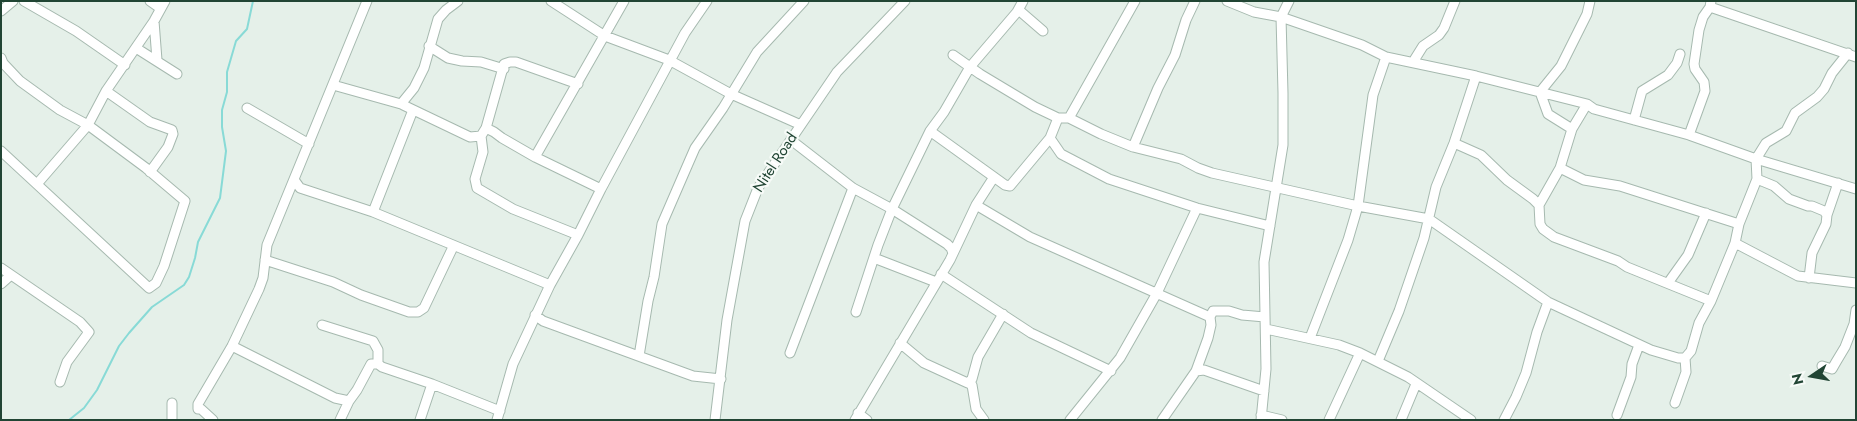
<!DOCTYPE html>
<style>
body{margin:0}
#map{position:relative;width:1857px;height:421px;overflow:hidden;background:#e5f0e9;font-family:Jost,sans-serif}
canvas{display:block}
.frame{position:absolute;inset:0;border:2px solid #214534;pointer-events:none}
.north{position:absolute;left:1787px;top:351px;width:50px;height:50px;-webkit-text-stroke:4px #f7fbf8;paint-order:stroke;rotate:258deg;font-size:14px;font-weight:700;line-height:20px;text-align:center;color:#214534}
.north::after{content:'';display:block;margin:auto;width:18px;height:22px;background:#214534;clip-path:polygon(50% 0,100% 100%,50% 72%,0 100%)}
</style>
<div id="map">
<canvas width="1857" height="421"></canvas>
<div class="frame"></div>
<div class="north">N</div>
</div>
<script>
const g = document.querySelector('canvas').getContext('2d');
g.lineJoin = 'round';
const poly = rows => new Path2D(rows.map(r => 'M' + r).join(''));
function stroke(path, color, width, dash) { g.strokeStyle = color; g.lineWidth = width; g.lineCap = dash ? 'butt' : 'round'; g.setLineDash(dash || []); g.stroke(path); }
function label(font, color, halo, rows, align = 'center') {
  g.font = font + ' Jost,sans-serif'; g.lineWidth = 4.5; g.setLineDash([]); g.textBaseline = 'middle'; g.strokeStyle = halo; g.fillStyle = color; for (const [text, x, y, turn = 0] of rows) {
    g.save(); g.translate(x, y); g.rotate((+turn || 0) * Math.PI / 180); g.textAlign = isNaN(turn) ? turn : align; if (halo) g.strokeText(text, 0, 0); g.fillText(text, 0, 0); g.restore();
  }
}
stroke(poly([
 [69,420,84,408,97,390,119,346,129,333,152,307,184,285,189,277,195,258,198,242,220,198,226,151,222,127,222,110,227,92,227,72,236,41,247,29,253,1]
]), '#88dad6', 2);
const minor = poly([
 [24,1,76,31,125,65],
 [150,1,160,8],
 [551,1,605,36,669,60,731,94,801,125],
 [1227,1,1254,12,1281,17,1362,45,1386,57,1476,76,1587,104,1594,109,1689,135,1756,159,1856,189],
 [1711,1,1710,7,1856,57],
 [1,11,13,1],
 [1017,12,1021,12,1043,31],
 [154,21,157,60],
 [429,46,448,58,462,61,481,62,504,69],
 [136,48,177,74],
 [953,55,980,74,1035,107,1058,118,1069,118,1101,134,1133,147,1181,159,1198,168,1212,173,1358,206,1429,219,1548,302,1651,350,1678,358,1685,358],
 [1,58,3,63,20,81,60,110,88,125,146,168,185,201,164,266,156,283,149,288,1,151],
 [1413,62,1423,46,1439,35,1444,28,1455,1],
 [333,85,401,104,470,137,481,136,486,128,494,132,502,138,535,157,601,189],
 [106,91,150,122,172,130,173,134,168,147,150,172],
 [401,104,414,88,424,68,438,19,446,10,458,1],
 [247,108,309,144],
 [1069,118,1135,1],
 [1634,120,1642,91,1668,75,1677,63,1680,54],
 [486,128,504,64,510,62,516,62,578,84],
 [1572,129,1587,104],
 [930,131,1005,185,1010,186,1050,138,1058,118],
 [1689,135,1705,91,1704,82,1695,69,1694,64,1699,30,1703,17,1710,7],
 [481,136,483,152,475,179,477,188,513,209,578,235],
 [1050,138,1061,154,1109,179,1197,208,1270,226],
 [791,140,853,188,892,209,947,244,951,248,953,253],
 [1454,143,1481,155,1507,180,1533,199,1539,205,1540,224,1543,229,1554,237,1618,261,1627,267,1711,301],
 [1133,147,1158,88,1175,55,1186,20,1195,1],
 [535,157,624,1],
 [1560,168,1584,180,1620,186,1739,224],
 [1757,179,1774,186,1789,199,1808,206,1812,206,1824,211,1827,215,1826,224,1812,253,1809,278],
 [295,181,300,188,373,212,550,285],
 [37,184,88,125,106,91,154,21,165,1],
 [976,205,1030,237,1210,317],
 [1539,205,1560,168,1572,129,1548,114,1540,92,1561,66,1587,14,1590,1],
 [373,212,413,110],
 [1827,215,1838,183],
 [1735,243,1798,276,1856,283],
 [874,258,936,282],
 [265,260,333,282,361,295,409,312,418,312,424,308,453,247],
 [1,268,80,322,89,332,67,362,60,382],
 [941,274,1031,333,1111,371],
 [1668,283,1688,255,1706,213],
 [1,284,11,275],
 [856,312,878,245,892,209,930,131,944,112,970,67,1017,12,1023,1],
 [535,315,543,321,682,372,693,376,721,379],
 [322,325,373,341,378,350,378,364,382,367,432,384,500,411],
 [1266,329,1339,345,1360,353,1408,377,1471,420],
 [1310,338,1348,240,1358,206,1373,95,1386,57],
 [900,343,924,363,972,385,976,409,984,420],
 [232,346,335,398,349,401,357,390,371,364,378,364],
 [790,353,853,188],
 [639,356,648,301,654,277,662,224,688,164,695,148,723,108,757,52,804,1],
 [1378,361,1399,311,1424,238,1436,187,1454,143,1476,76],
 [1822,366,1832,369,1836,362,1845,347,1854,324,1856,310],
 [1196,371,1204,370,1264,391],
 [968,383,972,379,978,357,1003,314],
 [172,403,172,420],
 [1675,403,1686,372,1685,358,1691,351,1699,323,1711,301,1735,243,1739,224,1757,179,1756,159,1766,143,1786,131,1795,113,1817,97,1824,89,1832,73,1848,53],
 [858,413,867,420],
 [1261,415,1282,420],
 [1617,415,1631,377,1632,364,1639,345],
 [213,420,201,409,198,409,198,404,232,346,259,289,263,278,267,245,367,1],
 [340,420,349,401],
 [420,420,432,384],
 [497,420,513,364,550,285,578,235,601,189,685,33,707,1],
 [715,420,727,320,745,221,758,188,837,72,905,1],
 [855,420,950,260,976,205,994,177],
 [1070,420,1120,358,1157,293,1197,208],
 [1162,420,1196,371,1208,338,1211,325,1210,317,1213,311,1229,311,1242,315,1265,317],
 [1261,420,1266,369,1264,262,1283,145,1283,93,1281,17,1289,1],
 [1329,420,1360,353],
 [1401,420,1416,384],
 [1504,420,1516,397,1526,373,1537,332,1548,302]
]);
stroke(minor, '#a6b9af', 11);
stroke(minor, '#fff', 9);
label('15px', '#214534', '#f7fbf8', [
 ["Nitel Road",776,163,-57]
]);
</script>
